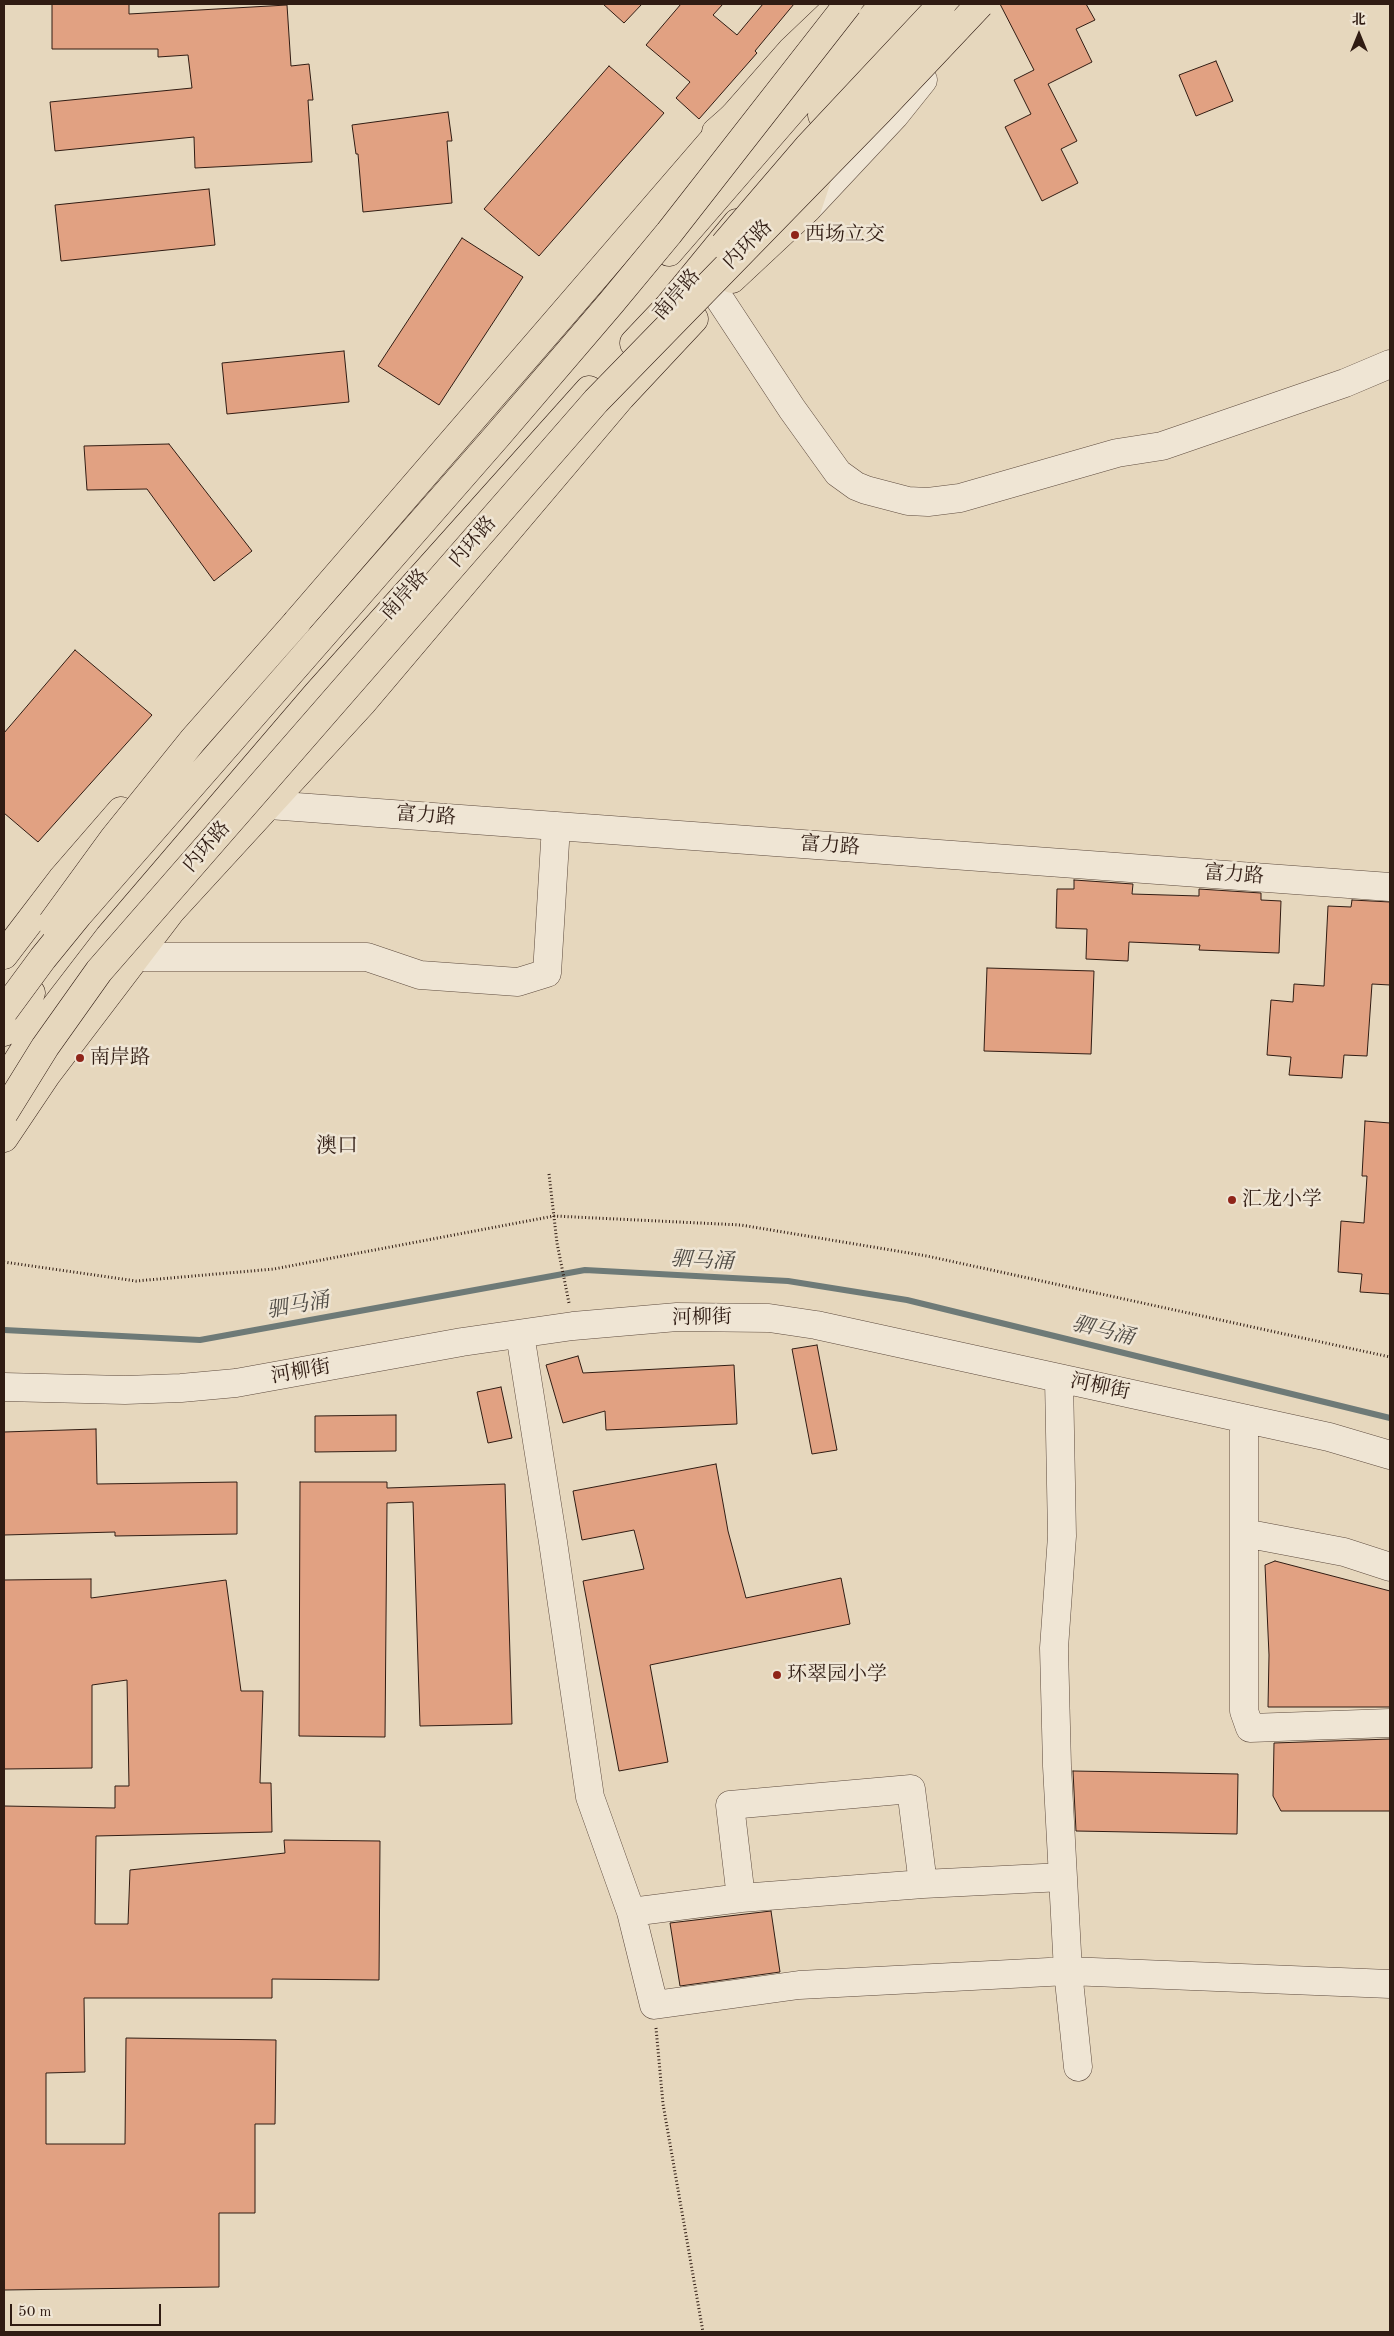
<!DOCTYPE html>
<meta charset="utf-8">
<style>
body{margin:0}
#map{position:relative;width:1394px;height:2336px;overflow:hidden;background:#e6d7bd;font-family:"Old Standard TT","Noto Serif SC",serif}
canvas{display:block}
.frame{position:absolute;inset:0;border:5px solid #301c13;pointer-events:none}
.north{position:absolute;left:1334px;top:10px;width:50px;height:50px;-webkit-text-stroke:4px #efe5d4;paint-order:stroke;rotate:0deg;font-size:14px;font-weight:700;line-height:20px;text-align:center;color:#301c13}
.north::after{content:'';display:block;margin:auto;width:18px;height:22px;background:#301c13;clip-path:polygon(50% 0,100% 100%,50% 72%,0 100%)}
.scale{position:absolute;left:10px;top:2304px;width:151px;height:22px;box-sizing:border-box;border:2px solid #301c13;border-top:0;padding-left:6px;font-size:15px;line-height:18px;white-space:nowrap;color:#301c13;-webkit-text-stroke:4px #efe5d4;paint-order:stroke}
</style>
<div id="map">
<canvas width="1394" height="2336"></canvas>
<div class="frame"></div>
<div class="north">北</div>
<div class="scale">50 m</div>
</div>
<script>
const g = document.querySelector('canvas').getContext('2d');
g.lineJoin = 'round';
const poly = rows => new Path2D(rows.map(r => 'M' + r).join(''));
function stroke(path, color, width, dash) { g.strokeStyle = color; g.lineWidth = width; g.lineCap = dash ? 'butt' : 'round'; g.setLineDash(dash || []); g.stroke(path); }
function fill(path, color) { g.fillStyle = color; g.fill(path, 'evenodd'); }
function label(font, color, halo, rows, align = 'center') {
  g.font = font + ' "Old Standard TT","Noto Serif SC",serif'; g.lineWidth = 5; g.setLineDash([]); g.textBaseline = 'middle'; g.strokeStyle = halo; g.fillStyle = color; for (const [text, x, y, turn = 0] of rows) {
    g.save(); g.translate(x, y); g.rotate((+turn || 0) * Math.PI / 180); g.textAlign = isNaN(turn) ? turn : align; if (halo) g.strokeText(text, 0, 0); g.fillText(text, 0, 0); g.restore();
  }
}
stroke(poly([
 [4,1330,200,1340,585,1270,788,1281,907,1300,1390,1418]
]), '#6e7a77', 6);
const building = poly([
 [52,4,129,4,129,14,287,5,291,66,309,64,313,100,308,100,312,162,195,168,194,137,55,151,50,102,192,88,188,55,158,57,158,49,52,49,52,4],
 [603,4,642,4,624,23,603,4],
 [681,4,723,4,713,15,737,35,763,4,794,4,755,51,757,53,699,119,676,98,690,82,646,45,681,4],
 [1000,4,1086,4,1095,20,1076,29,1092,62,1048,84,1077,141,1061,149,1078,183,1042,201,1005,127,1031,114,1014,80,1034,70,1000,4],
 [1216,61,1233,101,1196,116,1179,75,1216,61],
 [609,66,664,113,539,256,484,209,609,66],
 [448,112,452,141,447,141,452,203,363,212,358,154,356,154,352,125,448,112],
 [209,189,215,245,61,261,55,205,209,189],
 [462,238,523,277,439,405,378,366,462,238],
 [344,351,349,402,227,414,222,363,344,351],
 [169,444,252,551,214,581,147,489,87,490,84,446,169,444],
 [75,650,152,715,38,842,4,813,4,733,75,650],
 [1074,880,1133,884,1132,894,1199,896,1199,889,1261,893,1261,900,1281,901,1279,953,1199,950,1200,945,1129,942,1128,961,1086,959,1087,929,1056,928,1057,889,1074,889,1074,880],
 [1352,900,1390,902,1390,985,1372,984,1367,1056,1344,1055,1342,1078,1289,1075,1291,1057,1267,1055,1271,1000,1293,1002,1294,984,1324,986,1328,906,1351,907,1352,900],
 [987,968,1094,971,1091,1054,984,1051,987,968],
 [1365,1121,1390,1123,1390,1294,1360,1292,1362,1274,1338,1272,1341,1221,1364,1223,1367,1176,1362,1176,1365,1121],
 [817,1345,837,1450,812,1454,792,1349,817,1345],
 [578,1356,583,1373,734,1365,737,1424,606,1430,605,1411,563,1423,546,1365,578,1356],
 [501,1387,512,1438,488,1443,477,1392,501,1387],
 [396,1415,396,1451,315,1452,315,1416,396,1415],
 [96,1429,97,1484,237,1482,237,1534,115,1536,115,1532,4,1535,4,1432,96,1429],
 [716,1464,728,1531,746,1598,841,1578,850,1624,650,1665,668,1762,619,1771,583,1581,644,1569,634,1530,582,1540,573,1491,716,1464],
 [300,1482,387,1482,387,1488,505,1484,512,1724,420,1726,413,1502,387,1503,385,1737,299,1736,300,1482],
 [1275,1561,1390,1591,1390,1707,1268,1707,1269,1655,1265,1565,1275,1561],
 [91,1579,91,1598,226,1580,241,1691,263,1691,260,1783,271,1783,272,1832,96,1836,95,1924,128,1924,130,1870,285,1853,284,1840,380,1841,379,1980,272,1979,272,1998,84,1998,85,2072,46,2073,46,2144,125,2144,126,2038,276,2040,275,2124,255,2124,255,2213,219,2213,219,2287,4,2290,4,1806,115,1808,115,1786,129,1786,127,1680,92,1685,92,1768,4,1769,4,1580,91,1579],
 [1390,1739,1390,1811,1281,1811,1273,1796,1274,1743,1390,1739],
 [1073,1771,1238,1774,1237,1834,1076,1831,1073,1771],
 [771,1911,780,1972,680,1986,670,1923,771,1911]
]);
fill(building, '#e1a182');
stroke(building, '#301c13', 1);
const minor = poly([
 [807,209,895,115,923,80],
 [717,295,792,409,838,473,856,486,866,490,908,501,928,502,960,498,1117,453,1162,446,1345,383,1390,364],
 [269,805,1390,887],
 [120,946,134,957,367,957,420,975,518,982,547,973,556,826],
 [520,1334,553,1542,590,1797,631,1912,654,2005,799,1985,1068,1971,1390,1984],
 [1059,1379,1062,1536,1054,1648,1057,1766,1068,1971,1078,2067],
 [4,1387,125,1390,181,1388,236,1383,462,1342,573,1326,677,1317,769,1318,816,1325,1329,1437,1390,1455],
 [1244,1419,1244,1711,1250,1728,1390,1723],
 [1244,1533,1344,1552,1390,1567],
 [741,1898,730,1805,911,1789,923,1884],
 [631,1912,741,1898,923,1884,1063,1877]
]);
const major = poly([
 [927,39,961,4],
 [822,115,916,4],
 [716,132,733,117,791,51,833,11],
 [669,252,884,4],
 [732,279,807,209,821,167],
 [634,343,669,306,737,223],
 [4,955,62,879,121,811],
 [4,1032,31,993],
 [4,1083,33,1036,109,937,317,694,589,390],
 [4,1138,47,1074,171,911,363,702,621,397,694,319]
]);
const highway = poly([
 [297,622,733,117]
]);
stroke(minor, '#5e4b3e', 29);
stroke(major, '#301c13', 29);
stroke(highway, '#301c13', 29);
stroke(poly([
 [549,1174,557,1243,569,1303],
 [4,1262,136,1281,274,1269,554,1216,741,1225,927,1256,1390,1357],
 [656,2028,663,2104,703,2332]
]), '#301c13', 3, [1, 2.5]);
stroke(minor, '#efe5d4', 28);
stroke(major, '#e6d7bd', 28);
stroke(highway, '#e6d7bd', 28);
const highwayBridge = poly([
 [724,245,808,147,942,4],
 [52,923,114,838,193,740,297,622],
 [4,1011,43,958,78,915,498,435,611,303,669,233,848,4],
 [4,1113,45,1047,99,971,596,401,879,111,980,4]
]);
stroke(highwayBridge, '#301c13', 29, []);
stroke(highwayBridge, '#e6d7bd', 28);
for (const [x, y, r, color] of [
 [795,235,5,"#8f2418"],
 [80,1058,5,"#8f2418"],
 [1232,1200,5,"#8f2418"],
 [777,1675,5,"#8f2418"]
]) { const dot = new Path2D(); dot.arc(x, y, r, 0, 2 * Math.PI); g.fillStyle = color; g.fill(dot); stroke(dot, '#efe5d4', 2); }
label('20px', '#301c13', '#efe5d4', [
 ["西场立交",805,235],
 ["南岸路",90,1058],
 ["汇龙小学",1242,1200],
 ["环翠园小学",787,1675]
], 'left');
label('20px', '#301c13', '#efe5d4', [
 ["内环路",748,245,-45],
 ["南岸路",677,295,-49],
 ["内环路",473,542,-49],
 ["南岸路",405,595,-48],
 ["富力路",426,816,4],
 ["富力路",830,846,4],
 ["内环路",207,847,-49],
 ["富力路",1234,875,4],
 ["河柳街",702,1318,-1],
 ["河柳街",301,1372,-10],
 ["河柳街",1100,1387,12]
]);
label('21px', '#301c13', '#efe5d4', [
 ["澳口",337,1146]
]);
label('italic 21px', '#4f4b45', '#efe5d4', [
 ["驷马涌",702,1261,3],
 ["驷马涌",298,1306,-10],
 ["驷马涌",1103,1331,14]
]);
</script>
